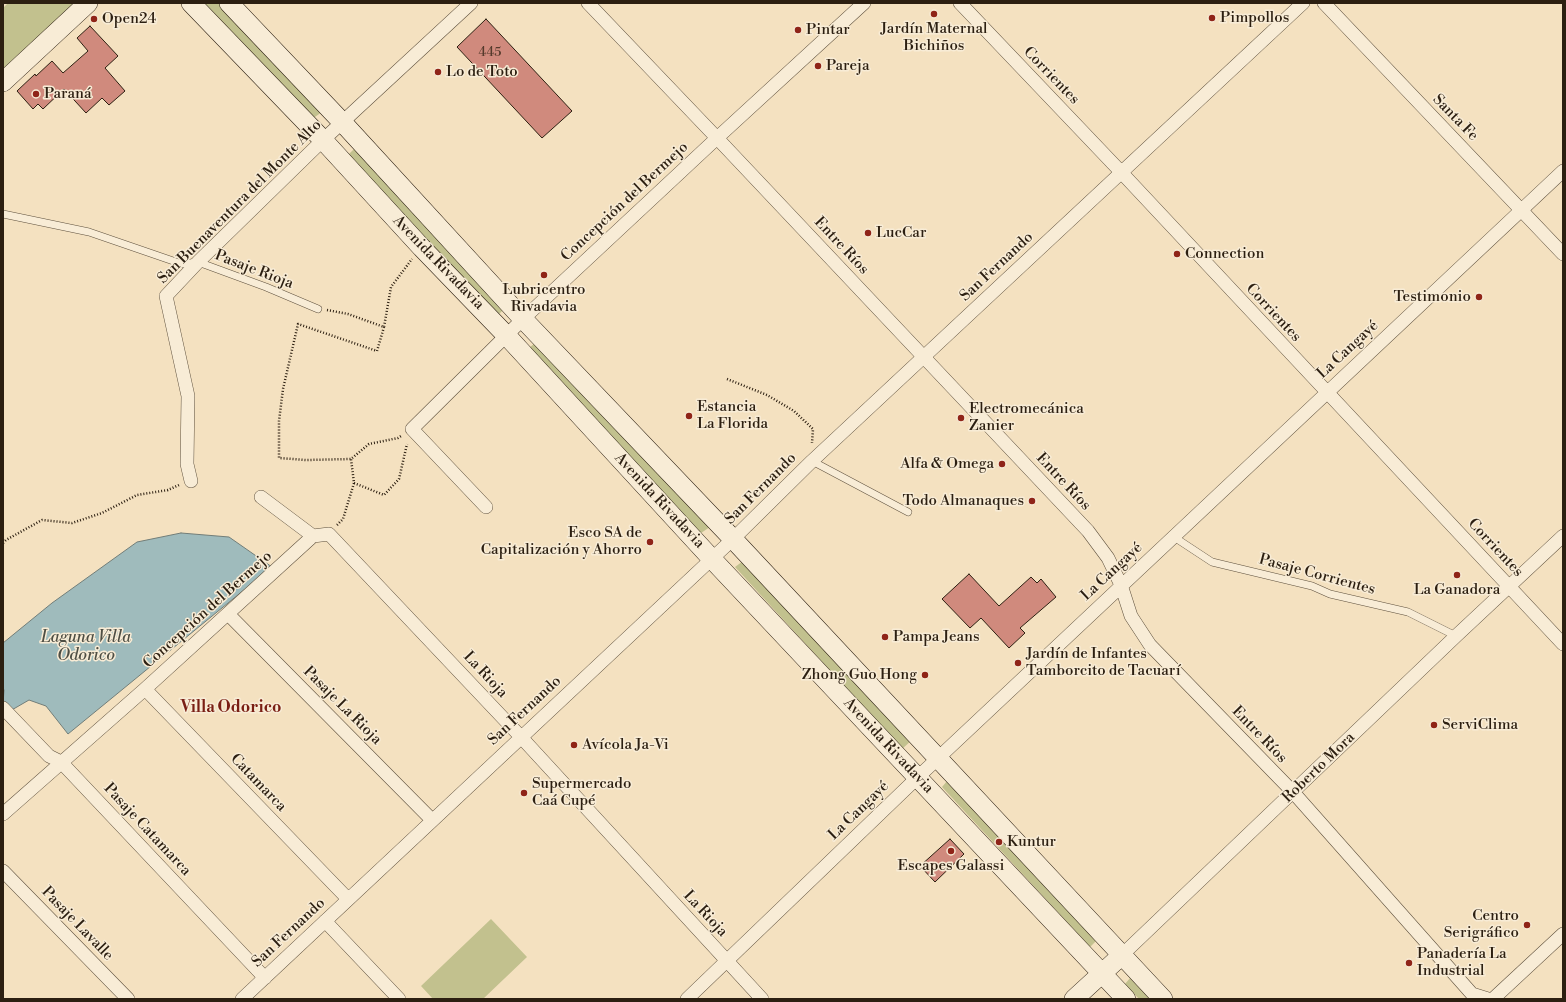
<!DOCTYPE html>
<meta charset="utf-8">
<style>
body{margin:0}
#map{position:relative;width:1566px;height:1002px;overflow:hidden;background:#f4e1c0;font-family:"Libre Bodoni",serif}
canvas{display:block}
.frame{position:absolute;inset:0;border:4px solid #2c1f11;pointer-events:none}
</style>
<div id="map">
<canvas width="1566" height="1002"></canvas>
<div class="frame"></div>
</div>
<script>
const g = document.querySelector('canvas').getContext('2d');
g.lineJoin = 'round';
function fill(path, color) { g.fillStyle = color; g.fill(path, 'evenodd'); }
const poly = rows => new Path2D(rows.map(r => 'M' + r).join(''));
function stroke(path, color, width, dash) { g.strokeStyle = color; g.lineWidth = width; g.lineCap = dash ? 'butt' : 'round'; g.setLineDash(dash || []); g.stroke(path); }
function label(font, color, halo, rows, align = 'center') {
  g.font = font + ' "Libre Bodoni",serif'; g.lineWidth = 3; g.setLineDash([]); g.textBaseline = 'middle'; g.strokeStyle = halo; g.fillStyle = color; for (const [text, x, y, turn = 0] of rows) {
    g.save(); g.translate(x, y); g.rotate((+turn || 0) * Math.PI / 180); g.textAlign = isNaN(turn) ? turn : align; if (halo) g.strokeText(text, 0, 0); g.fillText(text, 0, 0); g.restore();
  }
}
fill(poly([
 [8,3,75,3,3,71,3,8],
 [201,3,221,3,322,112,312,119],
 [354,149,504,309,499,314,346,157],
 [534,344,710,527,701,533,530,350,530,347],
 [743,561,912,740,902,749,735,567],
 [947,781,1097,940,1090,947,942,787],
 [491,919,527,957,483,999,433,999,421,986],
 [1130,978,1150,999,1139,999,1125,984]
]), '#c2c18e');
const water = poly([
 [181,533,229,537,272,567,68,734,46,706,29,700,10,711,3,704,4,690,3,688,3,643,52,603,137,542,181,533]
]);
fill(water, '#9fbbbc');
stroke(water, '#717d78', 1);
const building = poly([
 [486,19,572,111,542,138,457,47,486,19],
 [90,26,118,56,105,68,125,91,109,105,102,98,86,113,64,89,43,109,38,104,33,109,17,91,35,74,36,76,52,61,63,73,88,51,77,38,90,26],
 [969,574,999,606,1031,577,1037,583,1041,579,1056,597,1020,628,1025,633,1009,648,981,618,970,628,942,599,969,574],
 [950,839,964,854,935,882,920,866,950,839]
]);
fill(building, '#d08a7d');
stroke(building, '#2c1f11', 1);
const lane = poly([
 [3,214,89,232,182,264,198,262,266,287,318,309],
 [812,461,908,512],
 [1174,537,1212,562,1312,586,1330,594,1408,612,1456,636]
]);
const street = poly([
 [588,3,717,138,1088,531,1108,558,1121,585,1131,616,1150,645,1293,792,1472,994,1488,999],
 [960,3,1121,172,1563,644],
 [1324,3,1563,254],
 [191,481,187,464,188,396,166,296,198,262,323,140,471,3],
 [261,497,313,536],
 [486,507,412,429,523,319,717,138,864,3],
 [228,614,432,820],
 [145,689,348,899],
 [3,708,49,756,61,762,265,978],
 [3,814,145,689,313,536,329,534,521,737,762,999],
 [3,871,128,999],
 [325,921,399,999],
 [1122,955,1456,636,1563,536],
 [242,999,733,539,812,461,1303,3],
 [687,999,918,777,1563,171],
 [1493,999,1563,934]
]);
const secondary = poly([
 [191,3,323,140,422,248,506,335,711,558,1126,999],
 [229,3,343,123,523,319,733,539,1163,999],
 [3,82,88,3],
 [1074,999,1122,955]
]);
stroke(lane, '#5e503d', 8);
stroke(street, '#5e503d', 14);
stroke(secondary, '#2c1f11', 20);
stroke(poly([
 [327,310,348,314,384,327,391,287,412,259],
 [384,327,377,351,298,324,283,389,279,421,279,458,306,460,351,459,369,444,398,438,401,436],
 [727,379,767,395,794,411,813,429,812,443],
 [354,483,384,495,399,479,407,444],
 [337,525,343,519,354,483,351,459],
 [3,543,6,540,42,520,72,523,102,513,137,495,168,490,179,485]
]), '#2c1f11', 2.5, [1, 2]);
stroke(lane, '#f8ecd6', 7);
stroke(street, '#f8ecd6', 13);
stroke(secondary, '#f8ecd6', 19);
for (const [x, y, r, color] of [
 [934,14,4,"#8f2418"],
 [1212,18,4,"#8f2418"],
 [94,19,4,"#8f2418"],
 [798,30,4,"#8f2418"],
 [818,66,4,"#8f2418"],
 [438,72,4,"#8f2418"],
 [36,94,4,"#8f2418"],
 [868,233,4,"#8f2418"],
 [1177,254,4,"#8f2418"],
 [544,275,4,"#8f2418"],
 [1479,297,4,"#8f2418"],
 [689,416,4,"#8f2418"],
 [961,418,4,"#8f2418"],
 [1002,464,4,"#8f2418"],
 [1032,501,4,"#8f2418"],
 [650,542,4,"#8f2418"],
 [1457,575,4,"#8f2418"],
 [885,637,4,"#8f2418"],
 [1018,663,4,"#8f2418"],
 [925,675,4,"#8f2418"],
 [1434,725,4,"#8f2418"],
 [574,745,4,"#8f2418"],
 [524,793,4,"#8f2418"],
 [999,842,4,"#8f2418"],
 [951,851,4,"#8f2418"],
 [1527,925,4,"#8f2418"],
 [1409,963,4,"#8f2418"]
]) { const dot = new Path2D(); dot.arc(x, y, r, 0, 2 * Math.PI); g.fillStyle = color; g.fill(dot); stroke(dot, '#f8ecd6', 1.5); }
label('13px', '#553a2c', null, [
 ["445",490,53]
]);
label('15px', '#2c1f11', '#f8ecd6', [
 ["Pimpollos",1220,18],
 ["Open24",102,19],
 ["Jardín Maternal",934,29,"center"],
 ["Bichiños",934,46,"center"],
 ["Pintar",806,30],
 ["Pareja",826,66],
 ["Lo de Toto",446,72],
 ["Paraná",44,94],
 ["LucCar",876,233],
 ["Connection",1185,254],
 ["Lubricentro",544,290,"center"],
 ["Rivadavia",544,307,"center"],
 ["Testimonio",1471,297,"right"],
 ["Estancia",697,407],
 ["La Florida",697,424],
 ["Electromecánica",969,409],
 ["Zanier",969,426],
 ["Alfa & Omega",994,464,"right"],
 ["Todo Almanaques",1024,501,"right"],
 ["Esco SA de",642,533,"right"],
 ["Capitalización y Ahorro",642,550,"right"],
 ["La Ganadora",1457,590,"center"],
 ["Pampa Jeans",893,637],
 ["Jardín de Infantes",1026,654],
 ["Tamborcito de Tacuarí",1026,671],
 ["Zhong Guo Hong",917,675,"right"],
 ["ServiClima",1442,725],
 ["Avícola Ja-Vi",582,745],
 ["Supermercado",532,784],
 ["Caá Cupé",532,801],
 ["Kuntur",1007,842],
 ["Escapes Galassi",951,866,"center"],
 ["Centro",1519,916,"right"],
 ["Serigráfico",1519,933,"right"],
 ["Panadería La",1417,954],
 ["Industrial",1417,971]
], 'left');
label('15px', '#2c1f11', '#f8ecd6', [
 ["Corrientes",1051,76,46],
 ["Santa Fe",1455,118,46],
 ["San Buenaventura del Monte Alto",240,202,-45],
 ["Concepción del Bermejo",625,202,-43],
 ["Entre Ríos",841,246,47],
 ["Avenida Rivadavia",438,263,46],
 ["San Fernando",997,267,-43],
 ["Pasaje Rioja",254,270,21],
 ["Corrientes",1273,313,47],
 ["La Cangayé",1348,350,-43],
 ["Entre Ríos",1063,482,47],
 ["San Fernando",761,489,-45],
 ["Avenida Rivadavia",659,501,47],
 ["Corrientes",1495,548,47],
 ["La Cangayé",1112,572,-43],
 ["Pasaje Corrientes",1317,575,15],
 ["Concepción del Bermejo",208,610,-42],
 ["La Rioja",485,675,47],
 ["Pasaje La Rioja",342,706,45],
 ["San Fernando",525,711,-43],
 ["Entre Ríos",1259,735,46],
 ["Avenida Rivadavia",888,746,47],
 ["Roberto Mora",1319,768,-44],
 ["Catamarca",258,783,46],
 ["La Cangayé",859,811,-44],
 ["Pasaje Catamarca",147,830,47],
 ["La Rioja",705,914,47],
 ["Pasaje Lavalle",77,924,46],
 ["San Fernando",289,933,-43]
]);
label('italic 16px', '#4e4e44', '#f8ecd6', [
 ["Laguna Villa",86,638],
 ["Odorico",86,656]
]);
label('bold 16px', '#7a1f14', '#f8ecd6', [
 ["Villa Odorico",231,708]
]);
</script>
